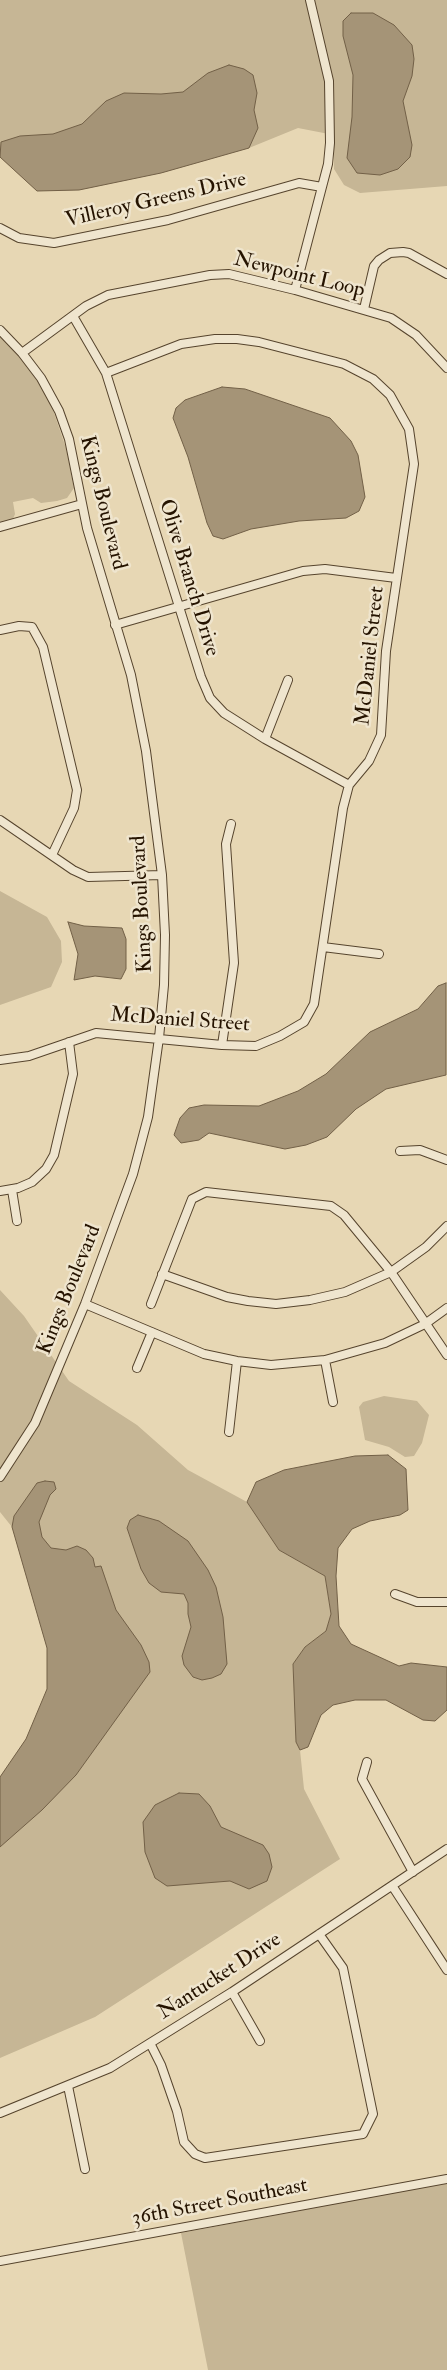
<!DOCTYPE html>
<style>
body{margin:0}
canvas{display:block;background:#e7d7b4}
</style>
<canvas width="447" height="2370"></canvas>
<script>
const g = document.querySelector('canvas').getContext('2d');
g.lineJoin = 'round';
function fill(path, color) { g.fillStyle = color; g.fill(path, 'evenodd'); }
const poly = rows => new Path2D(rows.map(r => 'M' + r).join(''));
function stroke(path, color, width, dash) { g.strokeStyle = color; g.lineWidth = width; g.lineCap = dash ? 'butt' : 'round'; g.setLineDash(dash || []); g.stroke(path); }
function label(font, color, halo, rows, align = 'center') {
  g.font = font + ' "IM FELL Double Pica",serif'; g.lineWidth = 5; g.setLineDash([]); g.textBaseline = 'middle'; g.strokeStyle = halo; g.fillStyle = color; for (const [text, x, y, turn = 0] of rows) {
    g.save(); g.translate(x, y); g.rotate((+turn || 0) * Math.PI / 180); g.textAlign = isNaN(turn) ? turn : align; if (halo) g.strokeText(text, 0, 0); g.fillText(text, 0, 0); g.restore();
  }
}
fill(poly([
 [0,0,447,0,447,186,360,193,344,185,334,169,334,135,298,128,249,148,161,173,79,190,37,191,0,157],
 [0,335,29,367,52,407,66,448,74,488,67,498,57,501,41,503,33,498,13,502,15,514,13,519,0,524],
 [0,891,47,917,61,941,62,962,51,987,0,1005],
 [0,1290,24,1316,69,1381,137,1425,188,1470,247,1502,279,1550,325,1576,331,1614,326,1631,305,1647,293,1664,296,1742,300,1750,304,1789,340,1859,95,2017,0,2058,0,1777,26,1739,47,1689,47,1648,12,1527,0,1512],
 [384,1396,417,1401,429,1415,422,1443,414,1456,405,1457,389,1447,365,1440,359,1407,363,1402],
 [447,2183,447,2370,208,2370,181,2233]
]), '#c6b695');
const water = poly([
 [351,13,373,13,394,25,412,45,414,59,412,76,403,101,412,145,410,157,398,169,380,175,357,173,347,158,352,117,353,75,343,36,343,21,351,13],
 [229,65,244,69,253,75,257,93,254,110,258,128,249,148,161,173,79,190,37,191,0,157,1,142,20,136,53,134,82,124,106,101,124,93,161,94,183,92,208,73,229,65],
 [222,387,245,389,330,418,351,441,358,455,365,497,359,511,346,518,299,521,251,529,223,539,213,536,207,523,188,457,173,418,176,408,185,400,222,387],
 [68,922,84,926,122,928,126,939,126,969,121,979,95,976,74,980,78,954,68,922],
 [446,983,446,1075,386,1089,356,1109,327,1137,306,1145,285,1149,209,1133,199,1140,181,1143,174,1135,180,1118,189,1108,204,1105,259,1106,298,1091,326,1074,370,1032,418,1009,438,986,446,983],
 [388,1455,406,1469,408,1510,400,1515,370,1521,352,1529,338,1548,336,1576,339,1626,351,1644,399,1666,411,1663,447,1667,447,1710,435,1721,423,1720,386,1700,355,1700,333,1705,321,1715,308,1747,300,1750,296,1742,293,1664,305,1647,326,1631,331,1614,325,1576,279,1550,247,1502,256,1482,284,1470,355,1456,388,1455],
 [45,1481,54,1482,56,1489,50,1495,39,1522,42,1537,51,1548,66,1550,77,1546,86,1550,93,1558,95,1567,101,1566,116,1610,141,1645,149,1662,150,1672,76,1775,42,1810,0,1847,0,1777,26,1739,47,1689,47,1648,12,1527,14,1516,37,1483,45,1481],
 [138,1515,159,1521,188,1541,208,1570,216,1587,223,1617,227,1664,221,1674,212,1678,202,1680,193,1677,184,1665,182,1656,191,1627,188,1614,188,1603,184,1594,161,1592,149,1583,141,1569,127,1528,130,1520,138,1515],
 [179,1793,199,1794,210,1806,221,1827,263,1845,269,1854,272,1867,267,1881,249,1889,230,1881,167,1886,155,1878,145,1852,143,1822,155,1805,179,1793]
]);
fill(water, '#a59477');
stroke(water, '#726047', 1);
const street = poly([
 [0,228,19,238,54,243,168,220,299,183,322,187],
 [295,290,328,164,330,143,329,81,310,0],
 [364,309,374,266,379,260,390,253,403,252,409,253,447,274],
 [73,316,106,373,201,677,210,698,224,713,265,739,349,785],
 [0,330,22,353,41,378,59,411,69,439,87,528,131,675,146,751,162,875,165,935,164,985,159,1038,148,1117,133,1174,85,1304,35,1423,0,1477],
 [22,353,86,306,108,295,210,275,229,274,295,290,391,318,416,335,447,368],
 [0,527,82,504],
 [115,625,303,571,325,569,396,578],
 [0,630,19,626,32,627,43,647,77,790,74,808,52,855],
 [265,739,288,680],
 [0,820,73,870,88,877,162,875],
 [323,947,379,954],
 [222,1045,234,963,226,844,231,824],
 [0,1060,29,1056,96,1033,222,1045,256,1046,280,1036,304,1022,314,1004,343,808,349,785,369,761,381,735,386,651,414,464,409,429,390,395,373,379,344,364,259,342,237,339,215,339,181,344,106,373],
 [400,1151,420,1150,447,1160],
 [12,1190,17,1221],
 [0,1191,18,1188,32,1182,46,1169,54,1155,73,1074,69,1042],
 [162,1274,227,1297,248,1301,276,1304,310,1300,345,1292,391,1272,426,1247,447,1226],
 [85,1304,204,1354,237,1361,271,1365,325,1360,385,1343,425,1324,447,1308],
 [151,1304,192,1199,206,1192,331,1206,344,1215,391,1272,447,1355],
 [325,1360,333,1402],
 [137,1368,152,1332],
 [229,1432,237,1361],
 [395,1594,417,1602,447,1602],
 [367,1762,362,1779,413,1872],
 [393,1887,447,1970],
 [232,1992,260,2041],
 [150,2043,161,2065,177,2111,184,2142,195,2154,205,2158,363,2134,373,2114,343,1968,319,1934],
 [68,2086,85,2169],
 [0,2113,110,2068,232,1992,447,1849],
 [0,2261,447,2179]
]);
stroke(street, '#56442d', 10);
stroke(street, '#efe5ce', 8);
label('21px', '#251300', '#efe5ce', [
 ["Villeroy Greens Drive",156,201,-13],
 ["Newpoint Loop",299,276,14],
 ["Kings Boulevard",102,503,76],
 ["Olive Branch Drive",188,578,73],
 ["McDaniel Street",371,656,-84],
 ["Kings Boulevard",143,904,-93],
 ["McDaniel Street",180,1021,4],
 ["Kings Boulevard",70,1290,-68],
 ["Nantucket Drive",220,1977,-33],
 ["36th Street Southeast",220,2203,-11]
]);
</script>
